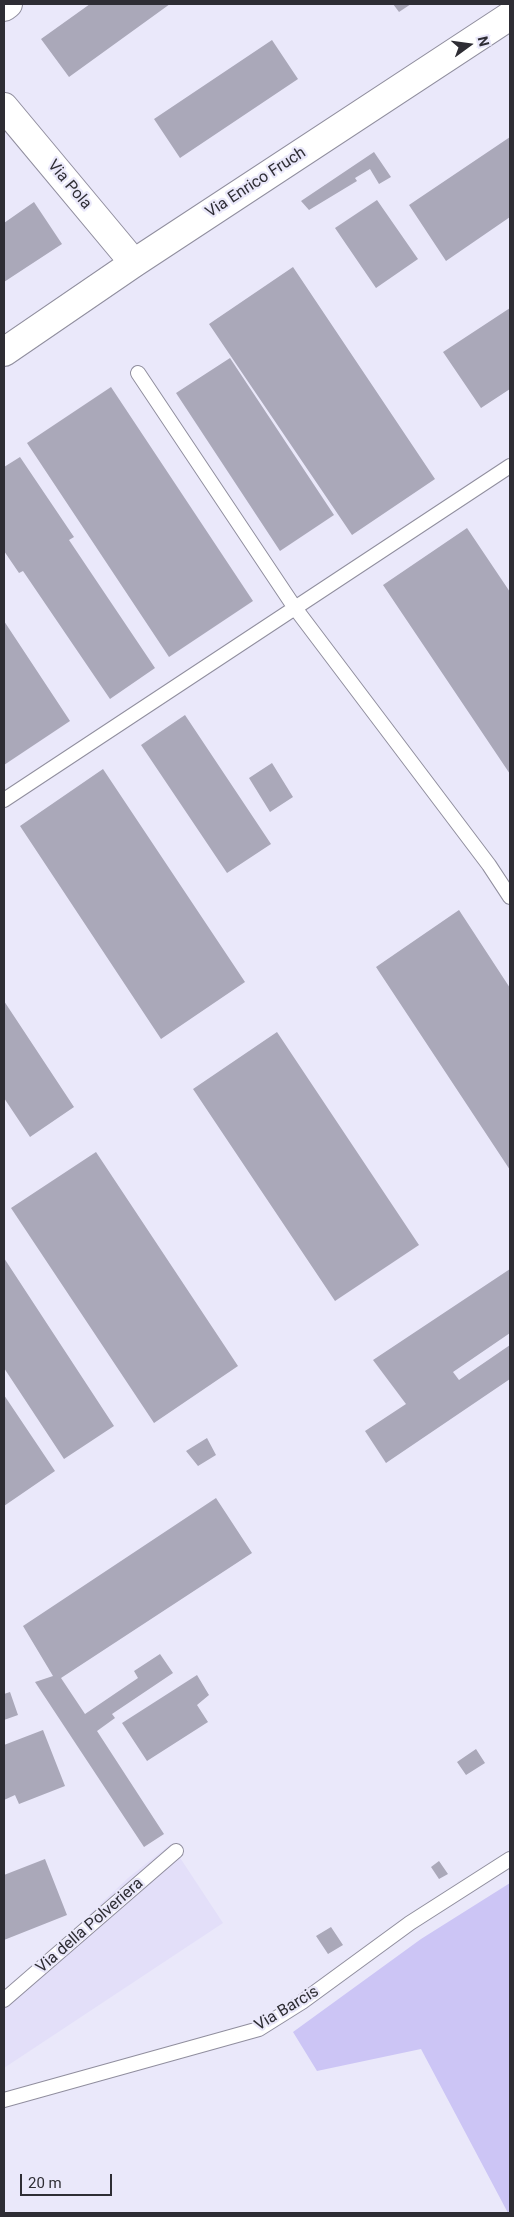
<!DOCTYPE html>
<style>
body{margin:0}
#map{position:relative;width:514px;height:2217px;overflow:hidden;background:#eae8fa;font-family:Roboto,sans-serif}
canvas{display:block}
.frame{position:absolute;inset:0;border:5px solid #2e2d34;pointer-events:none}
.north{position:absolute;left:444px;top:20px;width:50px;height:50px;-webkit-text-stroke:4px #eae8fa;paint-order:stroke;rotate:76deg;font-size:14px;font-weight:700;line-height:20px;text-align:center;color:#2e2d34}
.north::after{content:'';display:block;margin:auto;width:18px;height:22px;background:#2e2d34;clip-path:polygon(50% 0,100% 100%,50% 72%,0 100%)}
.scale{position:absolute;left:20px;top:2174px;width:92px;height:22px;box-sizing:border-box;border:2px solid #2e2d34;border-top:0;padding-left:6px;font-size:15px;line-height:18px;white-space:nowrap;color:#2e2d34;-webkit-text-stroke:4px #eae8fa;paint-order:stroke}
</style>
<div id="map">
<canvas width="514" height="2217"></canvas>
<div class="frame"></div>
<div class="north">N</div>
<div class="scale">20 m</div>
</div>
<script>
const g = document.querySelector('canvas').getContext('2d');
g.lineJoin = 'round';
function fill(path, color) { g.fillStyle = color; g.fill(path, 'evenodd'); }
const poly = rows => new Path2D(rows.map(r => 'M' + r).join(''));
function stroke(path, color, width, dash) { g.strokeStyle = color; g.lineWidth = width; g.lineCap = dash ? 'butt' : 'round'; g.setLineDash(dash || []); g.stroke(path); }
function label(font, color, halo, rows, align = 'center') {
  g.font = font + ' Roboto,sans-serif'; g.lineWidth = 4.5; g.setLineDash([]); g.textBaseline = 'middle'; g.strokeStyle = halo; g.fillStyle = color; for (const [text, x, y, turn = 0] of rows) {
    g.save(); g.translate(x, y); g.rotate((+turn || 0) * Math.PI / 180); g.textAlign = isNaN(turn) ? turn : align; if (halo) g.strokeText(text, 0, 0); g.fillText(text, 0, 0); g.restore();
  }
}
fill(poly([
 [171,1844,223,1923,4,2068,4,1995,128,1878]
]), '#e3dff9');
fill(poly([
 [510,1883,510,2213,508,2213,421,2049,317,2071,293,2032,421,1939]
]), '#ccc5f5');
fill(poly([
 [90,4,170,4,69,77,41,39],
 [393,4,411,4,399,12],
 [272,40,298,79,180,158,154,119],
 [510,137,510,217,446,261,409,205],
 [374,152,391,177,379,184,370,169,355,178,357,181,309,210,301,201],
 [377,200,418,259,376,288,335,228],
 [34,202,62,244,4,282,4,223],
 [293,267,435,479,352,535,209,324],
 [510,308,510,389,481,408,443,352],
 [230,358,334,515,280,551,176,393],
 [111,387,253,601,169,657,27,443],
 [20,457,74,537,69,540,155,668,110,699,23,571,19,573,4,551,4,467],
 [467,528,510,592,510,774,383,585],
 [4,621,70,721,4,765],
 [185,715,271,844,227,873,141,745],
 [272,763,293,797,270,812,249,778],
 [103,769,245,982,161,1039,20,826],
 [459,910,510,988,510,1170,376,967],
 [4,1001,74,1107,30,1137,4,1098],
 [277,1032,419,1245,335,1301,193,1089],
 [96,1152,238,1366,154,1423,11,1208],
 [4,1258,114,1426,64,1459,4,1368],
 [510,1269,510,1333,453,1372,459,1380,510,1345,510,1379,386,1463,365,1431,406,1404,373,1360],
 [4,1395,55,1471,4,1506],
 [207,1438,216,1455,198,1466,186,1451],
 [216,1498,252,1553,61,1678,85,1714,138,1678,134,1671,160,1654,173,1673,112,1714,115,1718,97,1731,164,1834,144,1847,35,1682,53,1676,23,1626],
 [197,1675,209,1695,197,1705,208,1722,147,1761,122,1723],
 [10,1692,18,1715,4,1720,4,1694],
 [43,1730,65,1786,19,1804,15,1795,4,1800,4,1745],
 [476,1749,485,1763,466,1775,457,1762],
 [45,1859,67,1915,4,1940,4,1875],
 [439,1861,448,1874,439,1879,431,1867],
 [331,1927,343,1945,328,1954,316,1936]
]), '#aaa8b9');
const service = poly([
 [138,373,295,608,489,865,510,897],
 [4,800,510,466],
 [4,2000,176,1851],
 [4,2100,259,2029,302,2002,410,1923,510,1859]
]);
const minor = poly([
 [4,7,8,4],
 [4,107,134,263],
 [4,352,134,263,510,16]
]);
stroke(service, '#908e9e', 16);
stroke(minor, '#908e9e', 30);
stroke(service, '#fff', 14);
stroke(minor, '#fff', 28);
label('16px', '#2e2d34', '#eae8fa', [
 ["Via Enrico Fruch",256,183,-33],
 ["Via Pola",69,185,50],
 ["Via della Polveriera",90,1926,-41],
 ["Via Barcis",287,2009,-31]
]);
</script>
